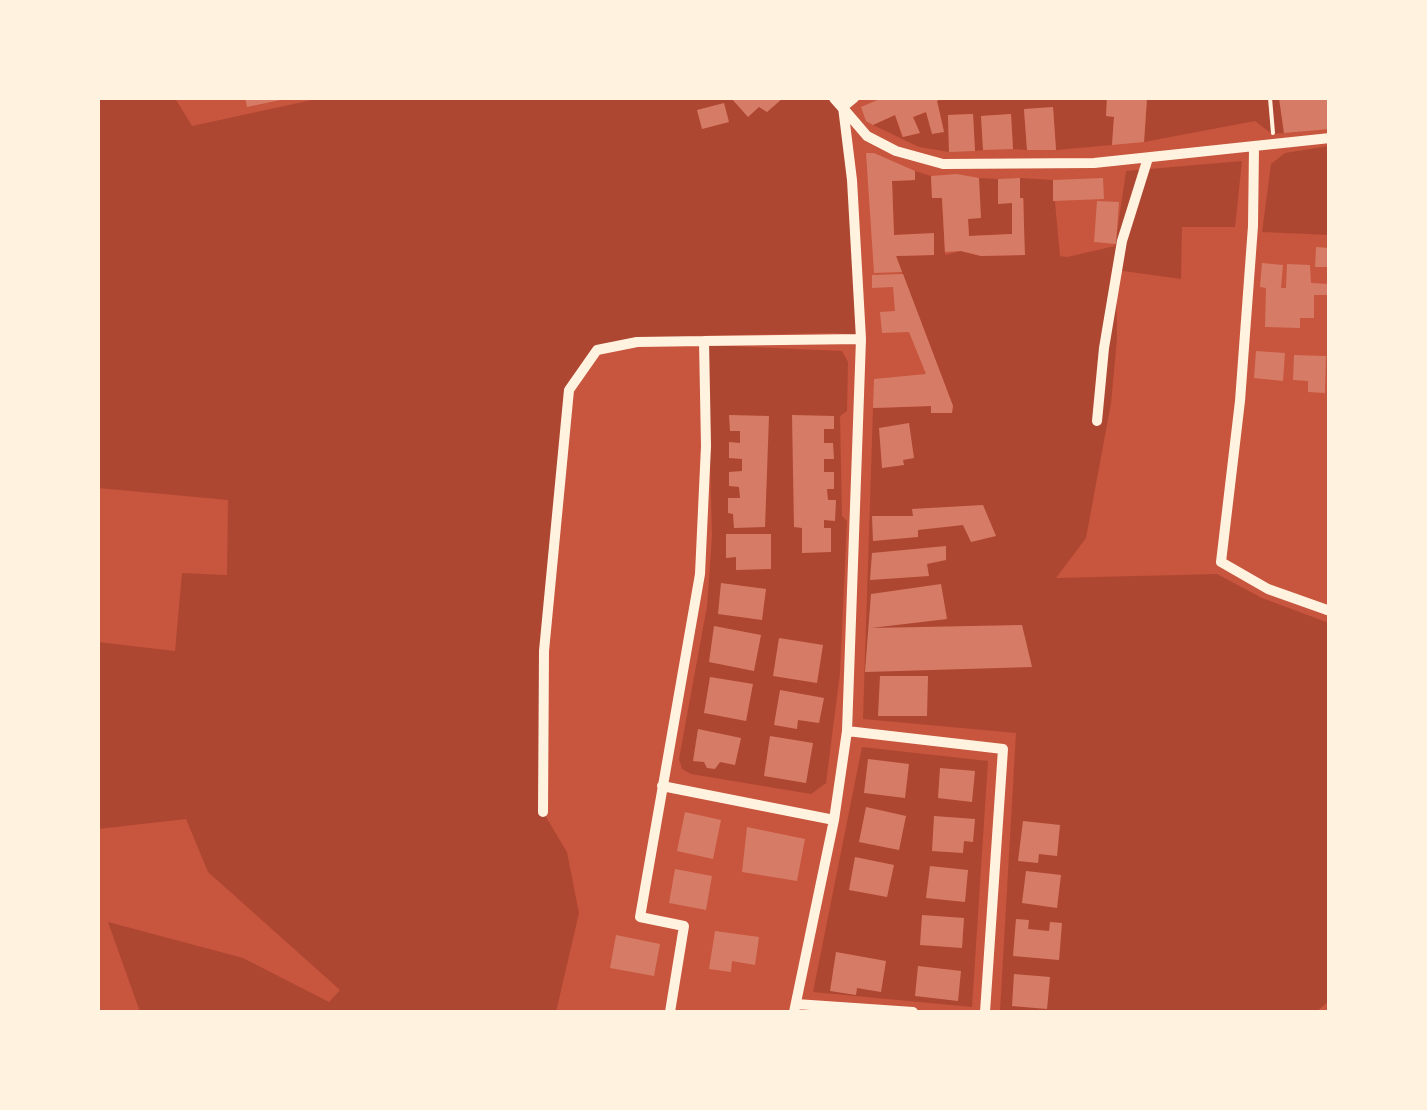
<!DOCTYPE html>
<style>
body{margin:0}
#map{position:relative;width:1427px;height:1110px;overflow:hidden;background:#c8553d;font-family:"Golos Text",sans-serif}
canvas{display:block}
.frame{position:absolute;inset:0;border:100px solid #fff3e0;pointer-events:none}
</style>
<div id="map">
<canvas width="1427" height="1110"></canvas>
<div class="frame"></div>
</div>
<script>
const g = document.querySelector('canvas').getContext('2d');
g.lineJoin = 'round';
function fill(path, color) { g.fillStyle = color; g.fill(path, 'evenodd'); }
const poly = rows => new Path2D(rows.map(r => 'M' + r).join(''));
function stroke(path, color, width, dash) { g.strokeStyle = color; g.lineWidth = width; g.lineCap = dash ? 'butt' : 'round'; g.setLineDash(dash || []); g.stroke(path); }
fill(poly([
 [98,98,175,98,192,126,321,98,831,98,839,108,848,184,858,335,832,333,692,336,597,350,569,390,544,651,543,812,567,852,579,913,556,1012,140,1012,108,922,243,958,329,1002,340,990,208,872,186,819,98,829,98,642,175,651,182,573,227,575,228,500,98,488],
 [943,98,1107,98,1106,115,1114,117,1112,145,1056,150,1053,108,1024,110,1027,150,1013,149,1011,114,982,116,983,150,975,151,973,114,948,115,949,152,919,147,873,125,895,115,902,137,919,133,913,117,926,112,944,131,937,101],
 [1147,98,1279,98,1284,133,1272,134,1255,121,1144,142],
 [1329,146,1329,235,1262,232,1271,164,1285,153],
 [1242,161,1235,227,1182,227,1181,279,1116,270,1117,339,1111,403,1086,538,1056,578,1217,574,1262,598,1329,623,1329,1001,1316,1012,1000,1011,1016,733,863,719,873,408,931,406,932,413,952,413,953,406,896,256,934,255,934,234,894,235,892,181,915,180,915,171,931,176,932,198,942,198,945,255,961,251,981,256,1024,255,1024,199,1020,198,1020,178,1053,180,1060,256,1067,257,1115,246,1126,171],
 [979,178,998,179,998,203,1012,203,1012,234,969,236,968,219],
 [707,345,842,351,848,362,847,411,840,416,842,516,847,521,840,673,826,783,811,794,691,774,682,769,679,759,707,606,712,536],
 [862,747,988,761,972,1007,813,992]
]), '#ae4732');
fill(poly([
 [245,98,284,98,285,99,247,107],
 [731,98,783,98,767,112,759,107,748,117],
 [882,98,943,98,937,101,944,132,932,134,926,112,913,117,920,133,903,137,895,115,873,125,866,121,861,107],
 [1107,98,1147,98,1144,142,1112,145,1114,117,1106,116],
 [1279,98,1330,98,1330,129,1284,133],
 [724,103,729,122,702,129,697,110],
 [1053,107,1056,150,1027,150,1024,109],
 [973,114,975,151,949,152,948,115],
 [1011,114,1013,149,983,150,981,116],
 [866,153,874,153,915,171,915,180,892,181,894,235,934,233,934,255,896,256,902,272,874,273],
 [957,174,979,178,981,218,968,219,969,236,1012,234,1012,203,998,204,998,179,1020,178,1020,198,1023,198,1025,255,981,256,961,251,945,252,942,198,932,198,931,176],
 [1103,178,1104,199,1053,201,1053,180],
 [1097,201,1119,202,1116,244,1094,242],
 [1316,247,1330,248,1330,267,1315,267],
 [1262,263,1283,265,1281,288,1286,288,1287,264,1310,265,1311,283,1330,284,1330,295,1314,295,1314,318,1300,318,1300,328,1265,327,1266,288,1260,287],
 [903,274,953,406,952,413,931,413,931,406,873,408,874,379,926,374,909,332,882,333,880,312,895,311,893,287,872,288,872,275],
 [1256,351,1285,353,1283,381,1254,378],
 [1294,355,1326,356,1325,393,1308,392,1308,381,1293,380],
 [729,415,769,416,765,527,734,528,733,514,728,513,728,498,740,498,739,487,729,486,729,472,742,471,742,459,729,458,729,442,740,443,740,431,730,431],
 [792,415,834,416,834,429,824,429,824,443,833,443,834,459,824,459,824,472,834,472,834,489,827,489,828,500,836,500,835,521,824,520,824,528,831,528,831,552,802,553,802,528,794,527],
 [909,423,914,458,903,460,904,465,882,468,879,428],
 [983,505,996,536,971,542,963,525,918,530,918,537,873,541,872,516,913,516,912,509],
 [726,534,771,534,771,569,736,570,736,557,726,558],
 [946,546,946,560,927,564,929,576,870,580,872,553],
 [721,583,766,589,762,620,718,614],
 [941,584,947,619,871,628,1022,625,1032,667,865,672,871,594],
 [714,626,761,635,754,671,709,662],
 [779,638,823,645,817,683,773,676],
 [880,676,928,676,927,716,878,716],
 [710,677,753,684,746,721,704,713],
 [780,690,824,698,819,723,798,720,797,729,774,725],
 [698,729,741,738,735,765,720,762,715,769,707,768,704,762,693,761],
 [770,736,813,743,806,783,764,776],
 [868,759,909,764,905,798,864,793],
 [940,768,975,771,972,802,938,798],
 [866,807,906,816,899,850,859,842],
 [685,812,721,820,713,859,677,851],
 [934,816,975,819,973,842,964,841,963,853,932,851],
 [1023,821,1060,825,1057,856,1039,854,1038,863,1018,861],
 [747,827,805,839,797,881,742,872],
 [855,857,894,865,887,897,849,890],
 [930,866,968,870,965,902,926,898],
 [675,869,712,876,706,910,669,903],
 [1026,871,1061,875,1057,908,1022,903],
 [922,915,964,918,962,948,920,945],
 [1016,919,1029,920,1028,929,1049,931,1050,922,1062,923,1059,960,1013,956],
 [715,931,759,937,755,965,732,961,731,972,709,969],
 [616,935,660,944,654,976,610,968],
 [836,952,886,961,881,992,857,988,856,995,830,991],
 [918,966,961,971,958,1001,915,996],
 [1014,974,1050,977,1047,1009,1012,1006]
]), '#d67c66');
stroke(poly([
 [1270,98,1273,133]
]), '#fff3e0', 4);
stroke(poly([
 [843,107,854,98],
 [843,108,867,136,896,151,943,164,1094,163,1330,138],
 [1254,148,1253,226,1240,401,1221,562,1268,589,1330,611],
 [1097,421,1104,348,1122,241,1148,158],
 [847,731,1003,749,985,1012],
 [662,786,834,820],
 [543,812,544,651,569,390,597,350,637,342,704,341],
 [796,1004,913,1012],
 [670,1012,684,926,640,917,700,574,706,446,704,341,861,339],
 [794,1012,834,820,847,731,861,339,852,180,843,107]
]), '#fff3e0', 10);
stroke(poly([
 [835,98,843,107]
]), '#fff3e0', 12);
</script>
